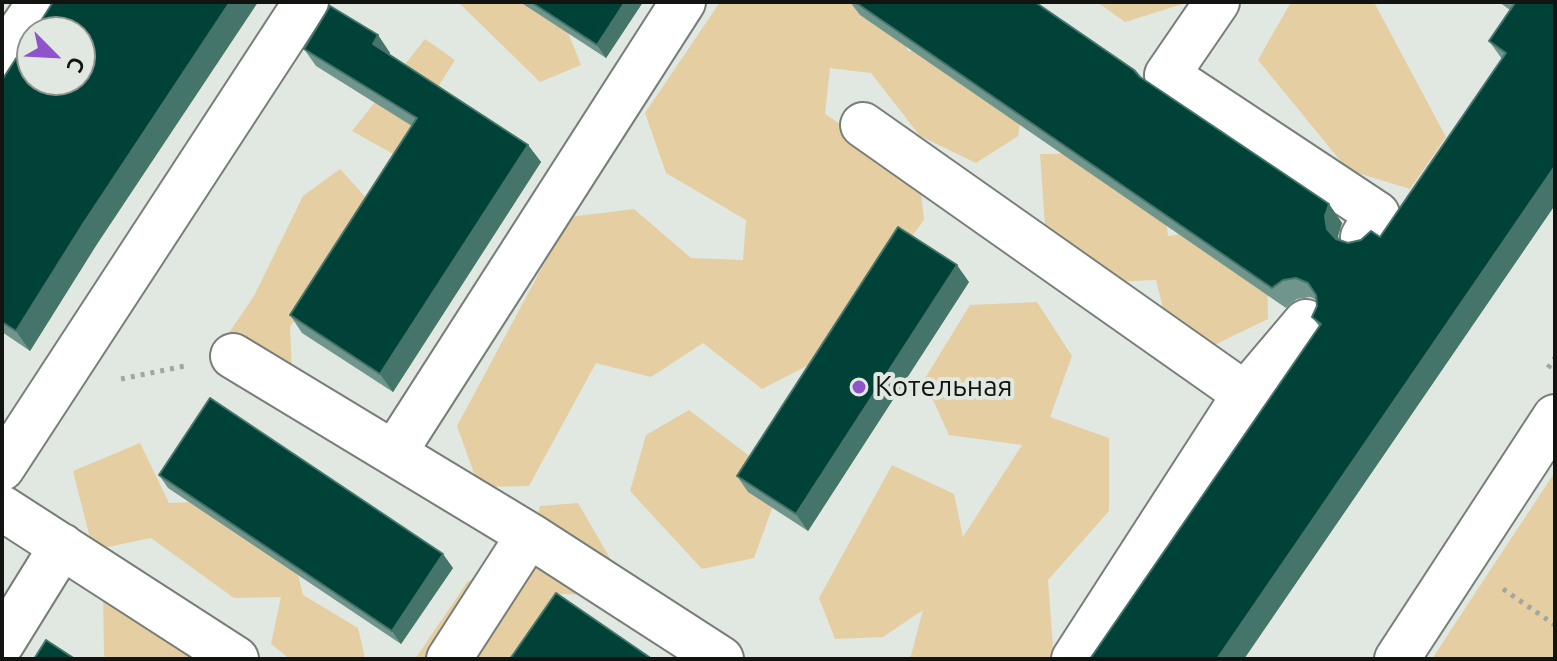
<!DOCTYPE html>
<meta charset="utf-8">
<style>
body{margin:0}
#map{position:relative;width:1557px;height:661px;overflow:hidden;background:#e1e8e1;font-family:Ubuntu,sans-serif}
canvas{display:block}
.frame{position:absolute;inset:0;border:4px solid #121412;pointer-events:none}
.north{position:absolute;left:16px;top:16px;width:80px;height:80px;box-sizing:border-box;background:#e1e8e1;border:2px solid #8e938e;border-radius:50%;rotate:114deg;font-size:22px;font-weight:700;line-height:32px;text-align:center;color:#121412}
.north::after{content:'';display:block;margin:auto;width:28px;height:36px;background:#8f54cb;clip-path:polygon(50% 0,100% 100%,50% 72%,0 100%)}
</style>
<div id="map">
<canvas width="1557" height="661"></canvas>
<div class="frame"></div>
<div class="north">С</div>
</div>
<script>
const g = document.querySelector('canvas').getContext('2d');
g.lineJoin = 'round';
function fill(path, color) { g.fillStyle = color; g.fill(path, 'evenodd'); }
const poly = rows => new Path2D(rows.map(r => 'M' + r).join(''));
function stroke(path, color, width, dash) { g.strokeStyle = color; g.lineWidth = width; g.lineCap = dash ? 'butt' : 'round'; g.setLineDash(dash || []); g.stroke(path); }
function label(font, color, halo, rows, align = 'center') {
  g.font = font + ' Ubuntu,sans-serif'; g.lineWidth = 8; g.setLineDash([]); g.textBaseline = 'middle'; g.strokeStyle = halo; g.fillStyle = color; for (const [text, x, y, turn = 0] of rows) {
    g.save(); g.translate(x, y); g.rotate((+turn || 0) * Math.PI / 180); g.textAlign = isNaN(turn) ? turn : align; if (halo) g.strokeText(text, 0, 0); g.fillText(text, 0, 0); g.restore();
  }
}
fill(poly([
 [458,2,556,2,581,65,540,82],
 [720,2,887,2,908,51,960,51,1023,102,1018,136,976,163,920,136,871,73,830,68,825,114,919,176,924,220,820,359,762,389,703,343,651,377,596,363,529,486,479,487,457,426,569,217,634,209,691,258,743,260,746,220,666,173,645,113],
 [1097,2,1189,2,1125,22],
 [1291,2,1375,4,1446,137,1410,189,1348,170,1258,60],
 [425,39,455,60,395,155,352,131],
 [1106,153,1163,196,1168,236,1213,229,1267,265,1268,319,1210,347,1166,320,1156,280,1109,282,1045,226,1040,154],
 [340,169,370,202,290,327,292,373,236,387,222,343,254,296,303,196],
 [1037,302,1072,356,1050,417,1109,438,1109,511,1048,580,1054,659,910,659,923,610,883,637,835,639,819,598,892,465,954,494,963,537,1022,445,949,435,924,380,970,305],
 [689,410,782,481,754,558,702,569,630,491,646,435],
 [140,443,169,503,237,500,289,540,303,595,358,628,365,658,290,659,271,644,281,597,234,598,151,538,93,550,73,471],
 [1555,472,1555,659,1432,659,1485,578],
 [578,503,610,558,601,595,558,594,509,659,415,659,468,581,524,571,540,506],
 [103,588,255,659,109,659,104,656]
]), '#e5cea2');
const minor = poly([
 [1217,2,1167,75,1377,214,1363,237],
 [2,58,40,2],
 [863,125,1245,394,1074,659],
 [233,356,529,535,449,659],
 [1245,394,1306,322],
 [394,453,683,2],
 [2,468,306,2],
 [2,508,236,659],
 [529,535,721,659],
 [2,643,62,546],
 [1397,659,1555,417]
]);
stroke(minor, '#777d77', 48);
stroke(poly([
 [1548,368,1555,358],
 [121,379,185,366],
 [1503,589,1555,625]
]), '#a1a6a1', 5, [4, 6]);
stroke(minor, '#fff', 44);
fill(poly([
 [53,2,258,2,97,244,30,351,2,332,2,80],
 [520,2,643,2,606,58],
 [850,2,1035,2,1140,77,1329,204,1342,223,1338,236,1339,240,1348,243,1380,237,1502,59,1489,41,1510,10,1499,2,1555,2,1555,205,1244,659,1319,326,1312,317,1317,306,1317,300,1310,297,1297,299,1286,308,860,15],
 [378,35,390,53,389,54,528,145,541,162,393,392,302,333,290,315,412,126,316,66,304,49],
 [969,282,808,531,748,492,737,476],
 [159,475,453,568,401,644,168,488]
]), '#70958c');
fill(poly([
 [230,2,258,2,97,244,30,351,16,331,83,224],
 [625,2,643,2,606,58,597,45],
 [378,35,390,53,385,61,373,44],
 [528,145,541,162,393,392,380,374],
 [1555,166,1555,205,1244,659,1217,659],
 [1329,204,1342,223,1338,236,1341,248,1327,229,1325,216],
 [957,265,969,282,808,531,796,514],
 [443,554,453,568,401,644,392,631]
]), '#44746a');
const building = poly([
 [53,2,230,2,83,224,16,331,2,322,2,80,32,34,32,80,80,80,80,32,34,32,53,2],
 [531,2,625,2,597,45,531,2],
 [855,2,1035,2,1134,70,1140,77,1329,204,1325,216,1327,229,1336,239,1348,243,1361,240,1371,231,1380,237,1506,53,1489,41,1515,3,1514,2,1555,2,1555,166,1217,659,1090,659,1321,324,1312,317,1317,306,1316,295,1308,283,1296,278,1283,280,1272,288,855,2],
 [330,6,378,35,373,44,528,145,380,374,290,315,417,118,304,49,330,6],
 [898,227,957,265,796,514,737,476,898,227],
 [210,398,443,554,392,631,159,475,210,398],
 [556,593,652,659,510,659,556,593],
 [46,640,75,659,34,659,46,640]
]);
fill(building, '#004237');
stroke(building, '#44746a', 2);
for (const [x, y, r, color] of [
 [859,387,8,"#8f54cb"]
]) { const dot = new Path2D(); dot.arc(x, y, r, 0, 2 * Math.PI); g.fillStyle = color; g.fill(dot); stroke(dot, '#e1e8e1', 3); }
label('28px', '#121412', '#e1e8e1', [
 ["Котельная",875,387]
], 'left');
</script>
